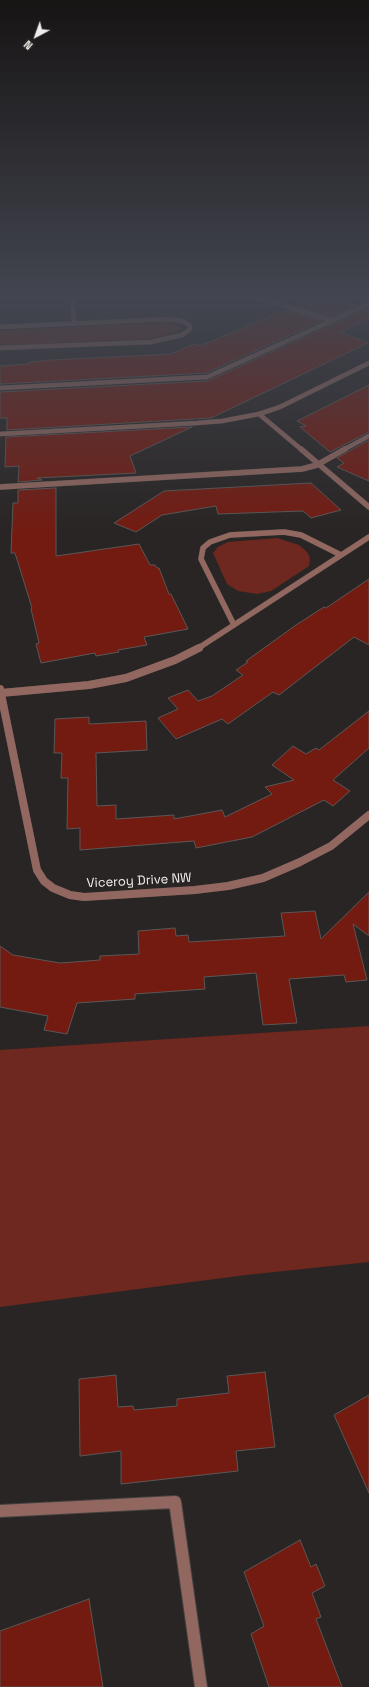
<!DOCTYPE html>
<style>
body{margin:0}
#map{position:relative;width:369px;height:1687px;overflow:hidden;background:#292524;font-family:"Space Grotesk",sans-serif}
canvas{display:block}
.north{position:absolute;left:16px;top:16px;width:40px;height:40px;-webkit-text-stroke:3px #292524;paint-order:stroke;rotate:221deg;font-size:11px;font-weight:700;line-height:16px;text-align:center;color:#f0edec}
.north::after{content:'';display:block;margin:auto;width:14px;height:18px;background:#f0edec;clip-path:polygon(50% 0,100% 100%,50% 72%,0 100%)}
</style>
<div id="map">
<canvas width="369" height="1687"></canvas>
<div class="north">N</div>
</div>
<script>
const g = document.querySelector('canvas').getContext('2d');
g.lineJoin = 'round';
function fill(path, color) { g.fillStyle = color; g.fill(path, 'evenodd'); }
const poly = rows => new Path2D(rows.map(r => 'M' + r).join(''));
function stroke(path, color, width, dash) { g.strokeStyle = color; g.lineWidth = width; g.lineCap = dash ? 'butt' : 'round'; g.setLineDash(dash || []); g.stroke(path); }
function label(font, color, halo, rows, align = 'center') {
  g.font = font + ' "Space Grotesk",sans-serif'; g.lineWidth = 3.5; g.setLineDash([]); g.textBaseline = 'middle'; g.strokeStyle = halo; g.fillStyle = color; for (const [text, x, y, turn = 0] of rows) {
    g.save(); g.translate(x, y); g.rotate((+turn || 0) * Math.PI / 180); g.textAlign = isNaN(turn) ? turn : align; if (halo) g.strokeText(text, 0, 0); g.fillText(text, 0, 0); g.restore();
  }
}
fill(poly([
 [169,322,177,324,181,328,178,331,164,336,147,339,8,345,0,344,0,331,6,330],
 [277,538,299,545,307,552,310,558,309,566,271,591,257,594,238,591,227,584,213,553,218,547,228,542],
 [369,1026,369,1262,246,1275,0,1307,0,1050]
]), '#6e281f');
const building = poly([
 [317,297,326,297,356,306,331,317,296,306,317,297],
 [367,309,369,310,369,319,340,332,368,343,211,418,7,430,7,418,0,418,0,392,207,381,367,309],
 [286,310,321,321,206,373,0,384,0,366,29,364,29,362,51,360,171,354,194,344,200,346,286,310],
 [369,385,369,432,330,452,300,427,306,426,297,421,369,385],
 [192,427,130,456,136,473,37,478,42,480,18,482,19,466,5,467,6,437,192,427],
 [369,440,369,481,337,467,344,463,337,458,369,440],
 [311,483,341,510,311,518,303,511,218,514,216,506,162,515,136,532,114,523,164,491,311,483],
 [56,488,56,556,139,544,150,565,155,565,157,568,159,568,169,594,171,594,188,629,144,637,147,645,118,650,119,652,96,656,95,653,41,663,36,644,39,643,31,609,32,608,15,553,11,553,13,503,18,503,18,490,56,488],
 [369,579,369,645,354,637,279,695,273,692,228,724,222,719,176,739,158,718,178,709,168,698,188,690,198,701,212,696,243,675,236,670,248,662,246,661,296,625,324,607,326,608,369,579],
 [369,711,369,748,333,780,350,791,333,806,324,800,252,837,196,848,194,841,80,850,80,828,67,829,68,778,61,778,62,753,54,753,55,719,89,717,89,724,146,721,147,750,96,753,97,806,116,805,116,819,174,815,174,819,222,810,225,817,272,794,265,787,294,780,272,765,293,746,306,754,316,748,319,750,369,711],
 [369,892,369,936,353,924,367,980,346,982,344,975,289,979,297,1023,263,1025,256,973,204,977,205,989,135,994,135,999,77,1003,67,1034,44,1030,48,1016,0,1007,0,946,13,955,60,963,100,960,100,956,139,954,138,931,175,928,176,936,188,935,189,942,285,936,281,913,315,911,321,939,369,892],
 [265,1372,275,1447,236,1451,238,1471,121,1484,121,1451,80,1456,79,1379,116,1375,118,1407,133,1406,134,1410,177,1406,177,1399,229,1393,227,1376,265,1372],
 [369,1395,369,1493,334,1415,369,1395],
 [300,1540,311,1567,316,1564,325,1586,312,1593,321,1617,316,1619,342,1687,269,1687,251,1634,264,1626,244,1572,300,1540],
 [89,1599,103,1687,0,1687,0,1631,89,1599]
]);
fill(building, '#731b11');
stroke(building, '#5c5756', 1);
const laneFar2 = poly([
 [256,297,332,321],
 [0,388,207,377,369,304],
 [343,450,369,436]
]);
const laneFar1 = poly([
 [0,487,302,469,317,465,345,449]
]);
const lane = poly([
 [0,1511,175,1502,201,1687]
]);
const streetFar2 = poly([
 [72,297,74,323],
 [0,327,170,319,185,322,190,326,190,329,182,335,151,342,0,348],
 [259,414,302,450],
 [0,434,197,423,222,421,259,414,280,407,369,363]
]);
const streetFar1 = poly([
 [301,449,369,507],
 [234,625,201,559,203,548,210,542,230,535,284,532,301,535,341,555],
 [197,649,369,537]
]);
const street = poly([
 [0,689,37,870,44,881,53,888,70,895,84,897,195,890,228,886,263,878,300,862,331,846,369,815],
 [1,693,89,685,126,678,175,660,199,648]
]);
stroke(laneFar2, '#454140', 5);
stroke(laneFar1, '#454140', 6);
stroke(lane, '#454140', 14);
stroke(streetFar2, '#454140', 5);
stroke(streetFar1, '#454140', 6);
stroke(street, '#454140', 8);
stroke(laneFar2, '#91675f', 4.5);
stroke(laneFar1, '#91675f', 5.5);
stroke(lane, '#91675f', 12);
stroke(streetFar2, '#91675f', 4.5);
stroke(streetFar1, '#91675f', 5.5);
stroke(street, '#91675f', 8);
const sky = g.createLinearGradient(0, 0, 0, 533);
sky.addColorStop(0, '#171414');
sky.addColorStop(0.56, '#434650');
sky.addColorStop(1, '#43465000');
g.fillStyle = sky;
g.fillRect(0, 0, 369, 533);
label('13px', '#f0edec', '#292524', [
 ["Viceroy Drive NW",139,881,-3]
]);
</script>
